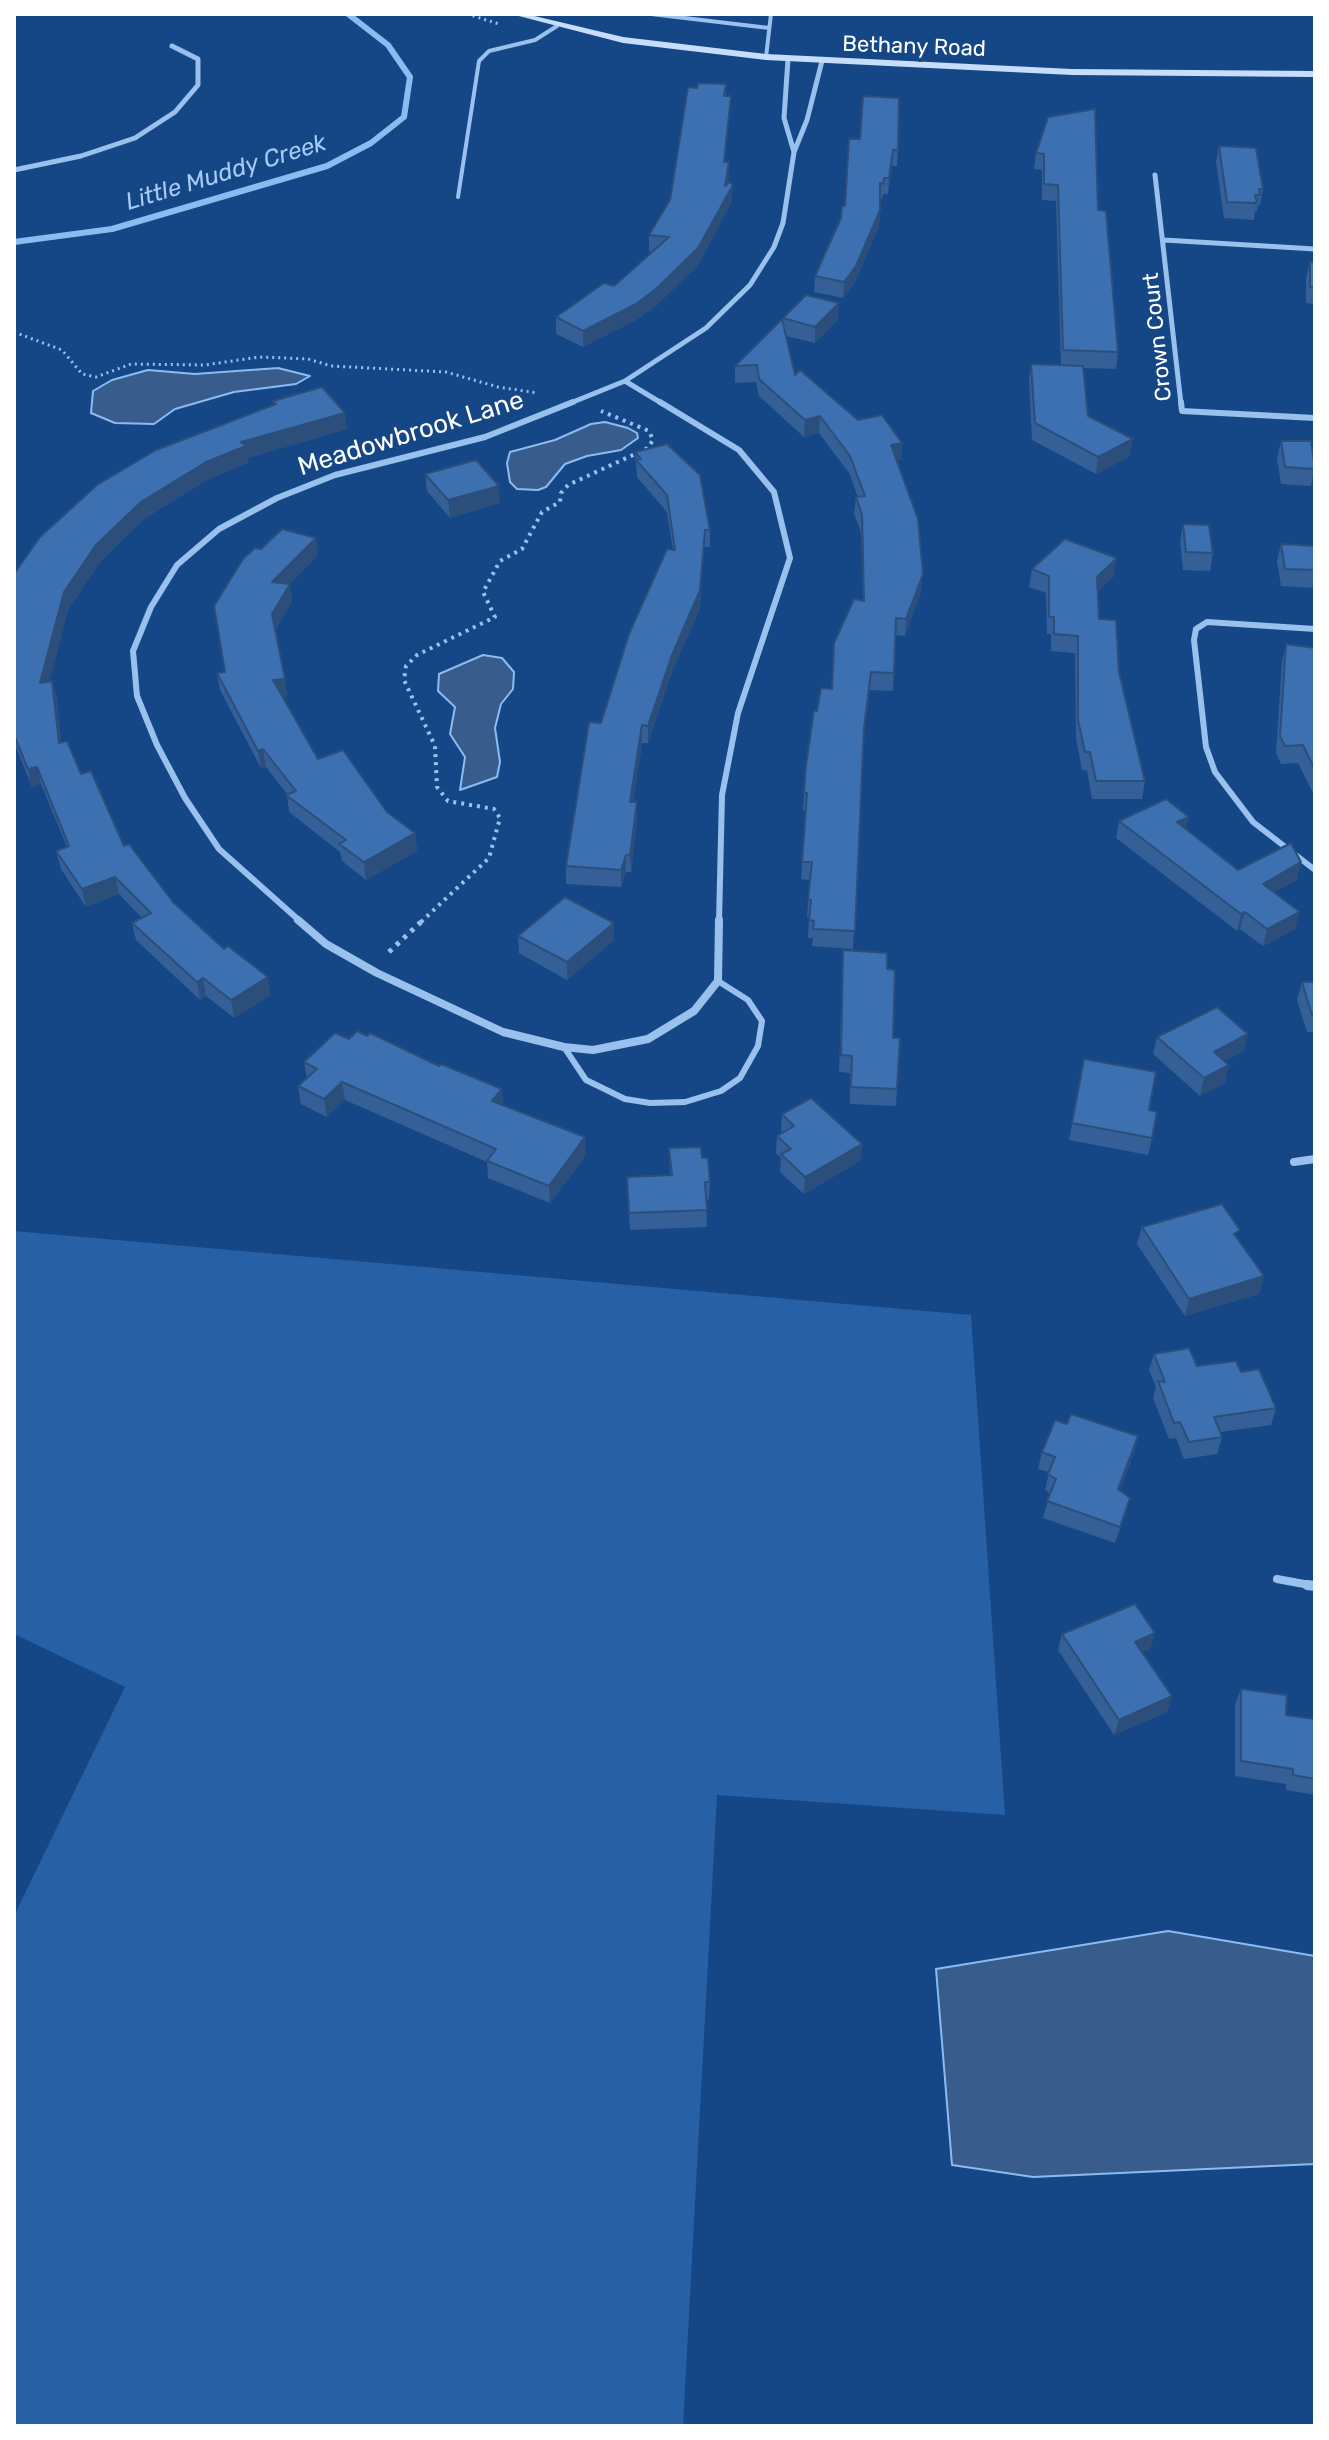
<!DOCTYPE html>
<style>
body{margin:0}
#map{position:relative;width:1329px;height:2440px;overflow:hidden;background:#154786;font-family:Rubik,sans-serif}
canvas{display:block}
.frame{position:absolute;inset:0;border:16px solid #fff;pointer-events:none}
</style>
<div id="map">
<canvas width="1329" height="2440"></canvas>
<div class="frame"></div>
</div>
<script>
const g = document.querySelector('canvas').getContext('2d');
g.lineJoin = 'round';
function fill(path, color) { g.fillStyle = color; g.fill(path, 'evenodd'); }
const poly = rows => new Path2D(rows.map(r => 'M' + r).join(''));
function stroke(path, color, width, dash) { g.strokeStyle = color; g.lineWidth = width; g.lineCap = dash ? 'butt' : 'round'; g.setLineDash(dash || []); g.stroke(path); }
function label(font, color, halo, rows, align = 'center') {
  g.font = font + ' Rubik,sans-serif'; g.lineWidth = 8; g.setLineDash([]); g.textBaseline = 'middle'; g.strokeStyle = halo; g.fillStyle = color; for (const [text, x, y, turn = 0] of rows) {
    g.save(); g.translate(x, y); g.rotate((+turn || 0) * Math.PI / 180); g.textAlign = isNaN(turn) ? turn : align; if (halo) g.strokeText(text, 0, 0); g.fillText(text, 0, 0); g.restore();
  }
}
fill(poly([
 [14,1231,971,1315,1005,1815,717,1795,683,2426,14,2426,14,1916,125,1687,14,1634]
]), '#2760a5');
const water = poly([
 [278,368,310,376,296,384,234,392,175,409,154,424,115,423,91,413,93,391,112,380,148,370,195,374,278,368],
 [605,422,628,428,637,433,638,438,621,450,587,456,565,464,546,487,538,490,517,489,510,482,507,463,510,452,555,440,591,424,605,422],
 [483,655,502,658,514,672,513,689,501,704,495,728,500,762,497,777,460,790,465,757,450,734,455,707,438,691,439,674,483,655],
 [1168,1931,1315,1956,1315,2164,1033,2177,952,2165,936,1969,1168,1931]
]);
fill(water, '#385d8c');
stroke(water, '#8cbbf1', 2);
stroke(poly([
 [14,242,112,229,327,166,371,143,404,117,410,77,388,45,348,14]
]), '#8cbbf1', 6);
stroke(poly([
 [467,14,499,24],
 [14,332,62,350,82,374,96,377,131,364,205,365,259,357,308,359,331,366,446,372,498,387,538,393]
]), '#9ac0ee', 3, [2, 4]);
stroke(poly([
 [421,922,489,858,500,818,494,809,448,801,437,787,435,746,404,680,406,666,417,655,495,617,483,592,500,561,522,549,542,512,560,502,561,493,568,485,648,448,653,440,649,431,601,411]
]), '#9ac0ee', 4, [3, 5]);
stroke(poly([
 [389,952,423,920]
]), '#9ac0ee', 5, [4, 6]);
stroke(poly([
 [651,14,769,28],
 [766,57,771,14],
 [458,197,479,61,489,51,535,40,557,26]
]), '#9ac0ee', 4);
stroke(poly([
 [564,1047,586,1080,625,1099,650,1103,685,1102,721,1091,740,1078,758,1046,762,1021,748,1000,718,981]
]), '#9ac0ee', 6);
stroke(poly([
 [788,59,784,118,794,152],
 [14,170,81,156,135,138,175,112,198,85,198,59,172,46],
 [1155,175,1181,404],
 [1164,240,1315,249],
 [625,381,706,328,750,285,774,247,783,223,794,152,807,120,822,61],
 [568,404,625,381,663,404]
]), '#9ac0ee', 5);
stroke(poly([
 [660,402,739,450,774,492,790,558,738,713,722,795,719,922],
 [1181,402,1182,411,1315,418],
 [1315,629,1207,622,1196,629,1194,640,1206,747,1215,772,1253,822,1315,870],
 [301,922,219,849,185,798,157,745,137,696,133,651,151,607,177,565,219,529,277,498,335,475,485,437,573,402]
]), '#9ac0ee', 6);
stroke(poly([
 [298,920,326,944,377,973,503,1032,564,1047,593,1050,648,1039,694,1011,718,981,719,920],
 [1294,1162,1315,1159],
 [1277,1579,1315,1586]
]), '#9ac0ee', 8);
stroke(poly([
 [1307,1585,1315,1586]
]), '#9ac0ee', 10);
fill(poly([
 [511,14,526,14,623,37,766,54,1072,69,1315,71,1315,77,1072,75,766,60,623,43,511,14]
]), '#c7ddfa');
fill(poly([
 [726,84,726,96,730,112,724,162,729,178,728,183,732,201,698,265,657,305,636,320,583,347,556,334,556,317,614,286,653,252,649,251,649,235,670,200,697,88],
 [1048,117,1098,210,1118,352,1116,369,1083,368,1088,416,1130,456,1096,474,1032,440,1029,380,1031,364,1061,365,1056,201,1042,200,1042,170,1034,169,1036,153],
 [849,139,898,150,897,166,892,166,888,194,883,194,882,199,880,199,879,226,855,282,843,298,814,292,815,276,845,206],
 [1219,146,1263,189,1260,205,1258,205,1257,211,1255,211,1254,220,1224,218,1216,162],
 [1310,262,1315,262,1315,304,1306,303,1306,278],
 [783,318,838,319,815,343,786,336,795,375,858,420,902,443,901,460,896,460,921,592,905,636,895,635,893,691,870,690,863,738,853,949,812,946,813,938,808,938,809,917,807,917,810,880,801,879,806,810,803,810,806,765,817,711,832,689,863,600,861,532,854,514,856,497,858,497,849,473,819,433,804,437,759,396,756,382,735,383,735,366,783,322],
 [273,401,347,429,248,458,248,463,209,479,144,519,100,562,68,610,49,682,52,681,57,699,61,742,124,846,173,902,271,995,234,1018,206,996,200,1000,136,940,132,923,142,918,119,894,86,907,61,869,56,851,67,847,41,784,32,787,14,742,14,574,274,405],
 [1281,441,1315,465,1311,486,1281,484,1277,458],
 [635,452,710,530,710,547,704,547,700,608,672,672,648,743,642,743,633,802,637,820,631,872,626,872,621,887,566,884,566,866,601,723,673,550,667,512,637,477],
 [425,474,500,503,450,518,427,491],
 [1183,524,1213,553,1210,571,1183,570,1180,541],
 [1281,544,1315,546,1315,588,1281,586,1277,561],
 [261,549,318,555,290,584,292,601,275,631,287,696,283,697,318,759,415,833,417,851,366,880,342,861,340,852,289,812,287,794,266,767,261,768,220,690,217,673,225,672],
 [1032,569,1114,576,1098,591,1099,619,1119,672,1145,781,1142,799,1092,799,1087,770,1082,770,1076,738,1075,653,1051,651,1051,634,1047,634,1046,593,1029,587],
 [1286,644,1315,648,1315,797,1298,763,1281,764,1276,753,1282,662],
 [1119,821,1186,829,1238,870,1297,880,1274,892,1295,929,1263,946,1240,929,1237,931,1116,838],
 [614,923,614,940,567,980,519,953,518,936],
 [843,950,887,969,897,1089,896,1106,850,1104,850,1073,839,1072],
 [1302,982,1315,982,1315,1032,1307,1032,1297,1000],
 [1157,1037,1244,1051,1225,1061,1225,1083,1200,1096,1153,1054],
 [349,1039,439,1066,502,1089,503,1106,586,1155,550,1203,488,1178,487,1162,345,1100,327,1117,301,1104,298,1086,307,1078,304,1062],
 [1084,1059,1149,1110,1152,1138,1148,1155,1069,1140],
 [782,1114,862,1144,860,1161,804,1194,780,1172,781,1158,776,1153,777,1136,782,1133,781,1132],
 [669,1148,702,1158,710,1182,709,1199,706,1200,707,1227,630,1230,627,1177,670,1175],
 [1142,1227,1264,1276,1259,1294,1185,1316,1137,1244],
 [1154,1354,1197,1366,1241,1372,1276,1408,1271,1425,1220,1432,1222,1437,1217,1454,1184,1459,1176,1438,1169,1439,1153,1398,1156,1387,1149,1370],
 [1067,1424,1138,1436,1134,1453,1120,1490,1126,1514,1115,1543,1043,1518,1050,1494,1045,1490,1049,1472,1038,1469,1042,1452],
 [1155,1633,1150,1649,1142,1652,1172,1696,1167,1712,1114,1735,1058,1650,1062,1634],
 [1241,1689,1286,1715,1315,1719,1315,1795,1286,1790,1286,1784,1235,1776,1235,1704]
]), '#346097');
fill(poly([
 [731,96,730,112,724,165,724,149],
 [893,150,892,166,888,194,889,178],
 [729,162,729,178,725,199,733,185,732,201,698,265,657,305,636,320,583,347,583,331,725,186],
 [880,210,879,226,855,282,843,298,844,282],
 [839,303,838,319,815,343,815,327],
 [345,413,347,429,248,458,248,463,209,479,144,519,100,562,68,610,45,700,40,683,64,592,96,545,141,502,241,442],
 [820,416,819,433,804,437,805,420],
 [1133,439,1130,456,1096,474,1098,457],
 [902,443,901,460,889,462,891,445],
 [499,486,500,503,450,518,448,500],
 [705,530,700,608,672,672,648,743,648,726],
 [316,538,318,555,290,584,292,601,275,632,272,614,272,582],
 [1117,558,1114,576,1094,595,1097,577],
 [923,574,921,592,905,636,906,619],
 [285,679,287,696,276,698,273,680],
 [52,681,57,699,63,760,59,743],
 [642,725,642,743,631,819,630,802],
 [263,749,266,767,261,768,258,751],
 [37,767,41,784,32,787,28,769],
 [637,802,637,820,631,872,630,855],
 [1189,817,1185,834,1177,822],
 [415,833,417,851,366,880,364,862],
 [626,855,626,872,621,887,621,870],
 [1301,862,1297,880,1258,901,1263,884],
 [115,877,119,894,86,907,82,889],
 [1245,912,1240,929,1237,931,1241,914],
 [1300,912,1295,929,1263,946,1267,929],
 [614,923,614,940,567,980,567,962],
 [268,977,271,995,234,1018,231,1000],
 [203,978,206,996,200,1000,197,982],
 [1248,1034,1244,1051,1209,1069,1214,1052],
 [1229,1065,1225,1083,1200,1096,1204,1078],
 [342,1082,345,1100,327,1117,324,1099],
 [502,1089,503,1106,492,1101],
 [585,1137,586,1155,550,1203,549,1186],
 [862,1144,860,1161,804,1194,805,1177],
 [1264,1276,1259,1294,1185,1316,1189,1299],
 [1138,1436,1134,1453,1114,1506,1118,1489],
 [1130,1498,1126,1514,1115,1543,1120,1527],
 [1155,1633,1150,1649,1130,1657,1135,1642],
 [1172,1696,1167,1712,1114,1735,1119,1720]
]), '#2b4e7b');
const building = poly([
 [698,83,726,84,724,96,731,96,724,162,729,162,725,186,729,182,733,185,698,248,657,288,636,304,583,331,556,317,604,283,614,286,669,237,649,235,670,200,688,87,697,88,698,83],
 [863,96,899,98,898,150,893,150,889,178,884,178,883,184,880,183,880,210,856,266,844,282,815,276,841,218,842,206,845,206,849,139,860,139,863,96],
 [1095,109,1098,210,1106,211,1118,352,1063,350,1058,185,1044,184,1044,154,1036,153,1048,117,1095,109],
 [1219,146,1256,148,1263,189,1259,189,1260,195,1255,195,1257,203,1227,202,1219,146],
 [1310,262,1315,262,1315,287,1310,287,1310,262],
 [806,295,839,303,815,327,783,318,806,295],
 [782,319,795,375,800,370,858,420,882,415,902,443,891,445,918,519,923,574,906,619,896,618,894,673,871,672,864,728,855,931,813,929,814,921,809,920,811,900,808,899,812,862,802,862,807,793,804,793,806,765,814,710,817,711,821,688,832,689,834,643,854,599,864,601,862,515,856,497,865,496,850,456,820,416,805,420,759,379,757,365,735,366,782,319],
 [1031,364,1083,366,1088,416,1133,439,1098,457,1035,423,1031,364],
 [322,387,345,413,241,442,246,446,206,462,141,502,96,545,64,592,40,683,52,681,59,743,67,741,81,774,91,771,124,846,129,844,173,902,224,949,228,946,268,977,231,1000,203,978,197,982,132,923,151,913,115,877,82,889,56,851,69,846,37,767,28,769,14,735,14,574,40,537,97,485,156,450,276,404,273,401,322,387],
 [1281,441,1311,441,1315,469,1285,467,1281,441],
 [667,444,700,475,710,530,705,530,700,590,672,655,648,726,642,725,630,802,637,802,630,855,626,855,621,870,566,866,589,722,601,723,629,634,667,549,675,550,667,495,636,460,641,459,635,452,667,444],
 [476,460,499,486,448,500,425,474,476,460],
 [1183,524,1209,525,1213,553,1186,552,1183,524],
 [282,529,316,538,272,582,290,584,272,614,285,679,273,680,318,759,343,750,387,812,415,833,364,862,339,844,346,840,286,795,296,791,263,749,258,751,217,673,225,672,214,606,243,559,255,548,261,549,282,529],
 [1065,539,1117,558,1097,577,1099,619,1116,620,1119,672,1145,781,1096,781,1090,752,1085,752,1078,720,1078,636,1054,634,1054,617,1049,617,1049,576,1032,569,1065,539],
 [1281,544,1315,546,1315,570,1285,569,1281,544],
 [1286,644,1315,648,1315,770,1303,745,1285,746,1280,736,1286,644],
 [1166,799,1189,817,1177,822,1238,870,1291,843,1301,862,1263,884,1300,912,1267,929,1245,912,1241,914,1119,821,1166,799],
 [565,897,614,923,567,962,518,936,565,897],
 [843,950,887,953,887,969,895,970,893,1038,900,1038,897,1089,851,1087,852,1056,841,1055,843,950],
 [1302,982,1315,982,1315,1015,1312,1015,1302,982],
 [1217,1007,1248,1034,1214,1052,1229,1065,1204,1078,1157,1037,1217,1007],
 [357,1031,367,1036,370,1033,439,1066,441,1064,502,1089,492,1101,585,1137,549,1186,487,1161,496,1149,342,1082,324,1099,298,1086,317,1069,304,1062,335,1033,349,1039,357,1031],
 [1084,1059,1156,1072,1149,1110,1157,1112,1152,1138,1072,1123,1084,1059],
 [811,1098,862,1144,805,1177,781,1154,791,1149,777,1136,794,1126,782,1114,811,1098],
 [701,1147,702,1158,708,1158,710,1182,705,1182,707,1210,629,1213,627,1177,672,1175,669,1148,701,1147],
 [1222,1204,1240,1230,1234,1234,1264,1276,1189,1299,1142,1227,1222,1204],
 [1189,1348,1197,1366,1236,1361,1241,1372,1259,1369,1276,1408,1214,1417,1222,1437,1189,1442,1180,1422,1174,1423,1158,1381,1165,1382,1154,1354,1189,1348],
 [1071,1414,1138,1436,1118,1489,1130,1498,1120,1527,1047,1501,1056,1479,1048,1474,1055,1457,1042,1452,1055,1420,1067,1424,1071,1414],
 [1135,1604,1155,1633,1135,1642,1172,1696,1119,1720,1062,1634,1135,1604],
 [1241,1689,1287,1695,1286,1715,1315,1719,1315,1779,1293,1775,1293,1769,1241,1761,1241,1689]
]);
fill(building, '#3d70b0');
stroke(building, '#2b4e7b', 2);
label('22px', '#fff', '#154786', [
 ["Bethany Road",914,47,2],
 ["Crown Court",1158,337,-96]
]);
label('italic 24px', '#a6caf6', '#154786', [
 ["Little Muddy Creek",226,173,-17]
]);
label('26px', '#fff', '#154786', [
 ["Meadowbrook Lane",411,434,-17]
]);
</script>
